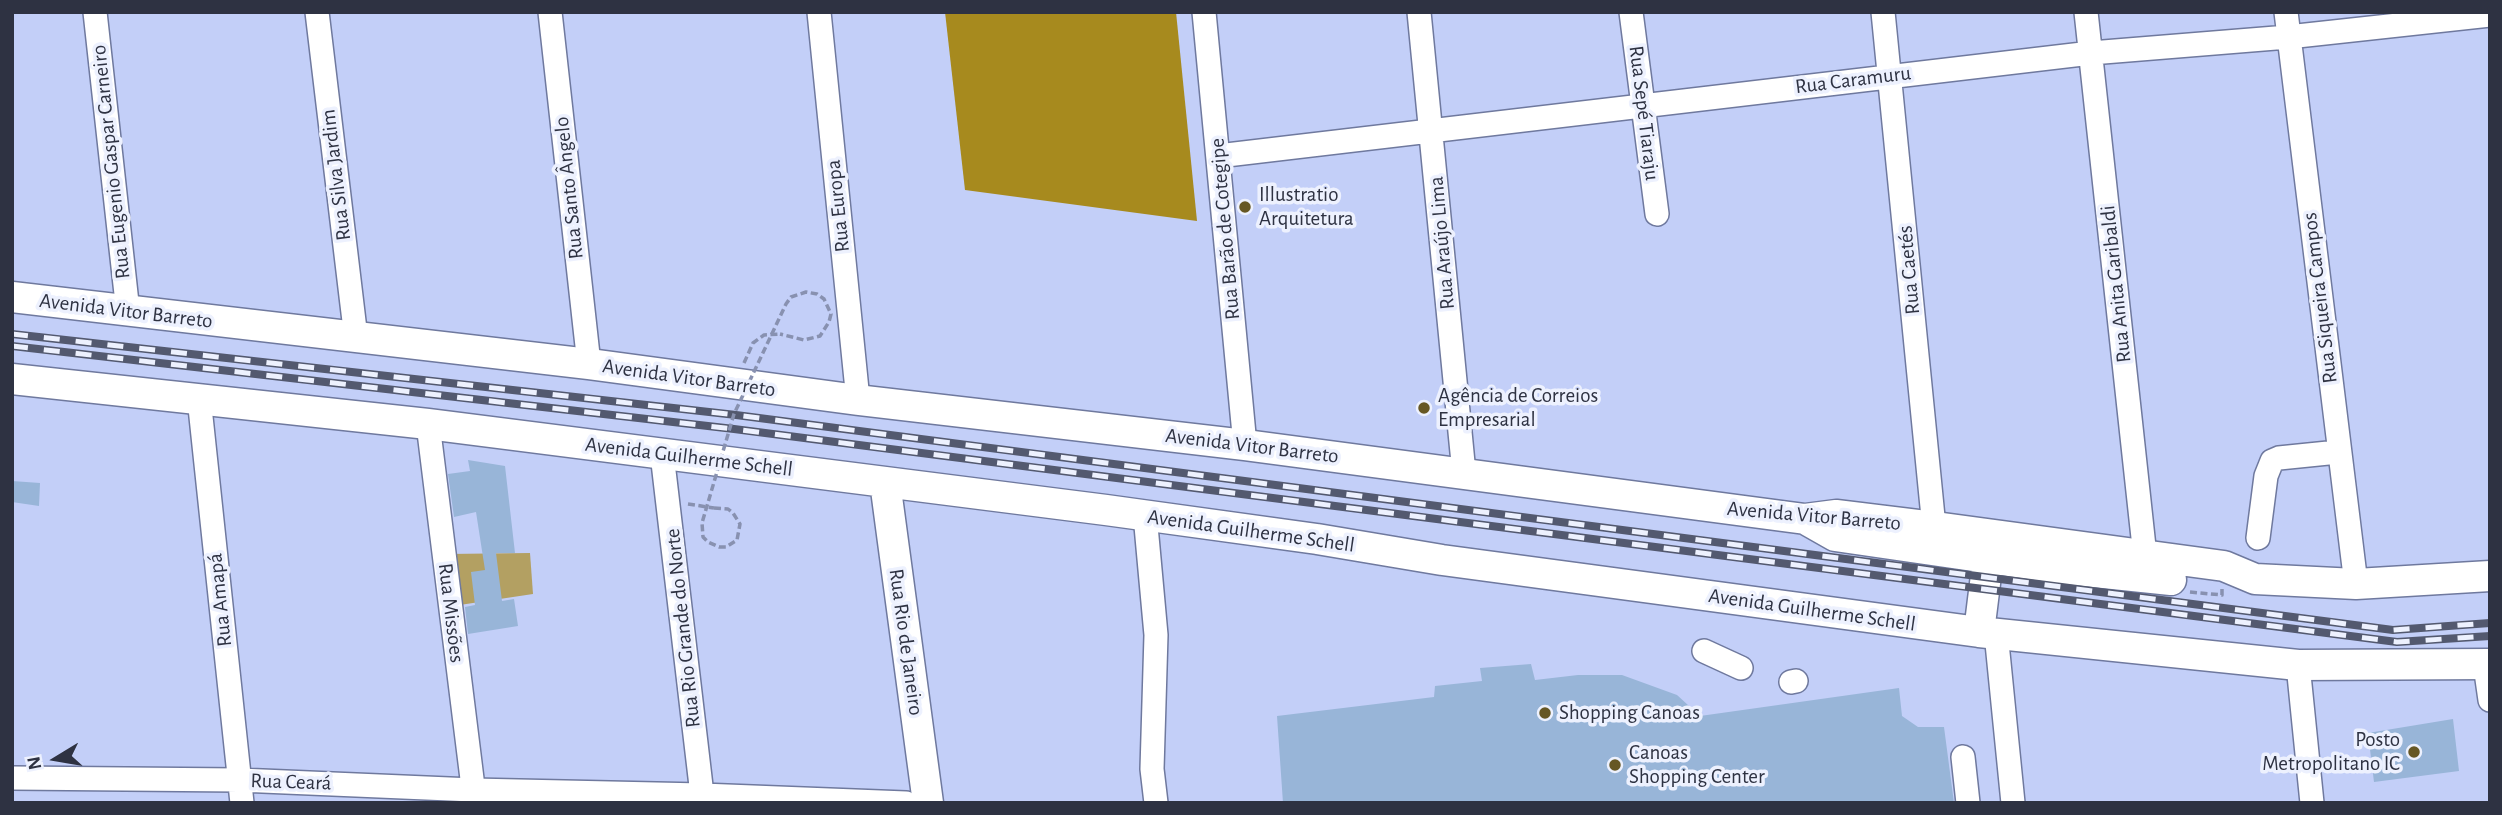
<!DOCTYPE html>
<meta charset="utf-8">
<style>
body{margin:0}
#map{position:relative;width:2502px;height:815px;overflow:hidden;background:#c3cff8;font-family:"Alegreya Sans",sans-serif}
canvas{display:block}
.frame{position:absolute;inset:0;border:14px solid #2e3242;pointer-events:none}
.north{position:absolute;left:21px;top:724px;width:70px;height:70px;-webkit-text-stroke:5px #edf1fe;paint-order:stroke;rotate:259deg;font-size:19px;font-weight:700;line-height:28px;text-align:center;color:#2e3242}
.north::after{content:'';display:block;margin:auto;width:24px;height:32px;background:#2e3242;clip-path:polygon(50% 0,100% 100%,50% 72%,0 100%)}
</style>
<div id="map">
<canvas width="2502" height="815"></canvas>
<div class="frame"></div>
<div class="north">N</div>
</div>
<script>
const g = document.querySelector('canvas').getContext('2d');
g.lineJoin = 'round';
function fill(path, color) { g.fillStyle = color; g.fill(path, 'evenodd'); }
const poly = rows => new Path2D(rows.map(r => 'M' + r).join(''));
function stroke(path, color, width, dash) { g.strokeStyle = color; g.lineWidth = width; g.lineCap = dash ? 'butt' : 'round'; g.setLineDash(dash || []); g.stroke(path); }
function label(font, color, halo, rows, align = 'center') {
  g.font = font + ' "Alegreya Sans",sans-serif'; g.lineWidth = 7; g.setLineDash([]); g.textBaseline = 'middle'; g.strokeStyle = halo; g.fillStyle = color; for (const [text, x, y, turn = 0] of rows) {
    g.save(); g.translate(x, y); g.rotate((+turn || 0) * Math.PI / 180); g.textAlign = isNaN(turn) ? turn : align; if (halo) g.strokeText(text, 0, 0); g.fillText(text, 0, 0); g.restore();
  }
}
fill(poly([
 [530,553,533,594,453,606,447,554]
]), '#b3a062');
fill(poly([
 [945,12,1176,12,1197,221,965,190]
]), '#a78a1e');
fill(poly([
 [468,460,505,466,515,553,496,553,502,601,514,599,518,626,468,634,465,607,475,605,471,572,485,570,476,512,454,517,448,474,470,471],
 [12,481,40,483,39,506,12,502],
 [1531,664,1535,680,1578,675,1622,675,1677,695,1700,716,1899,688,1902,716,1918,727,1944,727,1954,803,1283,803,1277,716,1434,697,1435,686,1482,681,1480,668],
 [2453,719,2459,771,2374,782,2368,733]
]), '#98b5d8');
const minor = poly([
 [95,12,128,312],
 [317,12,356,338],
 [550,12,589,364],
 [819,12,858,400],
 [1204,12,1245,445],
 [1419,12,1464,473],
 [1631,12,1657,214],
 [1883,12,1934,527],
 [2086,12,2145,556],
 [2286,12,2356,584],
 [1218,156,2091,53,2288,37,2490,15],
 [199,398,242,803],
 [428,424,475,803],
 [662,454,703,803],
 [1145,515,1156,635,1152,769,1156,803],
 [2258,538,2266,476,2272,461,2279,458,2338,452],
 [1996,633,2013,803],
 [1704,651,1741,668],
 [2298,665,2312,803],
 [2485,665,2490,700],
 [1791,682,1796,681],
 [1963,757,1968,803],
 [12,778,239,780,473,790,702,795,906,803]
]);
const major = poly([
 [12,297,589,364,858,400,1245,445,1805,519,1836,515,1934,527,2224,566,2255,579,2356,584,2490,576],
 [12,379,428,424,1106,510,1317,539,1442,560,1979,632,2298,665,2490,664],
 [885,482,928,803],
 [1805,519,1835,536,2056,568,2171,580],
 [1979,632,1988,559]
]);
stroke(minor, '#6f799e', 26);
stroke(major, '#6f799e', 33);
stroke(poly([
 [744,363,753,343,764,335,780,334],
 [688,504,714,508],
 [2190,592,2222,595,2222,589]
]), '#8891b0', 3.5, [7, 3.5]);
stroke(minor, '#fff', 23);
stroke(major, '#fff', 30);
const rail = poly([
 [12,334,736,415,2393,630,2490,623],
 [12,346,734,429,2397,642,2490,636]
]);
stroke(rail, '#53596f', 8);
stroke(rail, '#edf1fe', 5, [16]);
stroke(poly([
 [714,508,728,509,733,513,740,524,737,540,726,547,719,547,708,542,703,537,702,523,734,414,786,304,791,297,806,292,817,294,824,299,831,314,829,322,820,336,804,340,780,334]
]), '#8891b0', 3.5, [7, 3.5]);
for (const [x, y, r, color] of [
 [1245,207,7,"#665724"],
 [1424,408,7,"#665724"],
 [1545,713,7,"#665724"],
 [2414,752,7,"#665724"],
 [1615,765,7,"#665724"]
]) { const dot = new Path2D(); dot.arc(x, y, r, 0, 2 * Math.PI); g.fillStyle = color; g.fill(dot); stroke(dot, '#edf1fe', 2.5); }
label('21px', '#2e3242', '#edf1fe', [
 ["Rua Caramuru",1853,80,-7],
 ["Rua Sepé Tiaraju",1644,113,83],
 ["Rua Eugenio Gaspar Carneiro",111,162,-96],
 ["Rua Silva Jardim",336,175,-97],
 ["Rua Santo Ângelo",569,188,-96],
 ["Rua Europa",838,206,-96],
 ["Rua Barão de Cotegipe",1225,229,-95],
 ["Rua Araújo Lima",1442,243,-95],
 ["Rua Caetés",1909,270,-95],
 ["Rua Anita Garibaldi",2116,284,-96],
 ["Rua Siqueira Campos",2320,298,-97],
 ["Avenida Vitor Barreto",126,311,7],
 ["Avenida Vitor Barreto",689,378,8],
 ["Avenida Vitor Barreto",1252,446,7],
 ["Avenida Guilherme Schell",689,457,7],
 ["Avenida Vitor Barreto",1814,516,5],
 ["Avenida Guilherme Schell",1251,531,8],
 ["Rua Amapá",220,600,-96],
 ["Avenida Guilherme Schell",1812,610,8],
 ["Rua Missões",451,613,83],
 ["Rua Rio Grande do Norte",683,628,-96],
 ["Rua Rio de Janeiro",906,642,82],
 ["Rua Ceará",291,782,2]
]);
label('21px', '#2e3242', '#edf1fe', [
 ["Illustratio",1259,195],
 ["Arquitetura",1259,219],
 ["Agência de Correios",1438,396],
 ["Empresarial",1438,420],
 ["Shopping Canoas",1559,713],
 ["Posto",2400,740,"right"],
 ["Metropolitano IC",2400,764,"right"],
 ["Canoas",1629,753],
 ["Shopping Center",1629,777]
], 'left');
</script>
